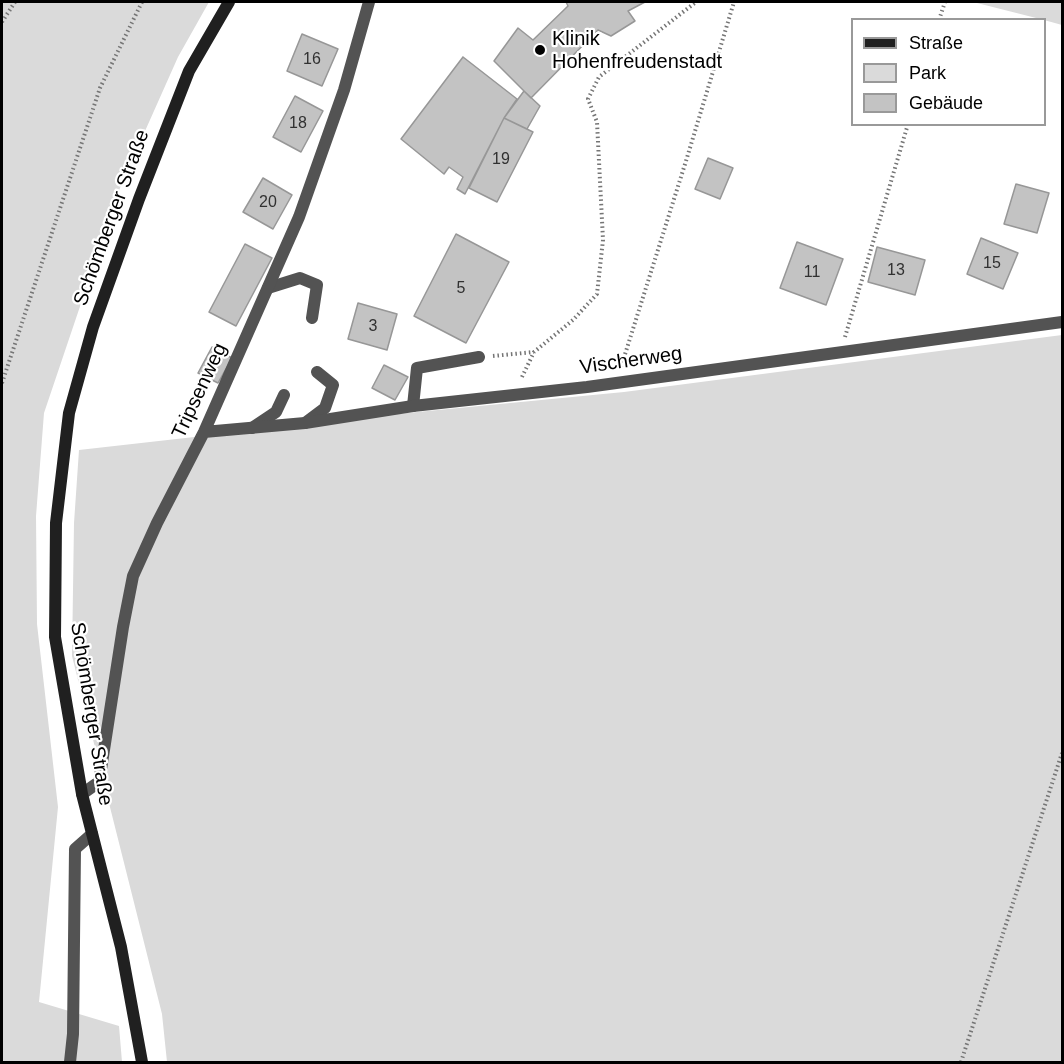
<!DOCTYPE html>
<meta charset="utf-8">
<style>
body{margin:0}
#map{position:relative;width:1064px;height:1064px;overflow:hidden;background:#fff;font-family:Arial,sans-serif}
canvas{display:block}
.frame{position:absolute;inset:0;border:3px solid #000;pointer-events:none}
.legend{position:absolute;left:851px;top:18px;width:195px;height:108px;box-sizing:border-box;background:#fff;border:2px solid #999;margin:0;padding:8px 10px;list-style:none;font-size:18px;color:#000}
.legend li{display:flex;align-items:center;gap:12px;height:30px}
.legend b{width:30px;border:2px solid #999}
</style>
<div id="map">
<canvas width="1064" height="1064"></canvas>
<div class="frame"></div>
<ul class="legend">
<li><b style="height:8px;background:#202020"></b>Straße</li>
<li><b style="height:16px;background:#dadada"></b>Park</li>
<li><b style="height:16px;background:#c3c3c3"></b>Gebäude</li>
</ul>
</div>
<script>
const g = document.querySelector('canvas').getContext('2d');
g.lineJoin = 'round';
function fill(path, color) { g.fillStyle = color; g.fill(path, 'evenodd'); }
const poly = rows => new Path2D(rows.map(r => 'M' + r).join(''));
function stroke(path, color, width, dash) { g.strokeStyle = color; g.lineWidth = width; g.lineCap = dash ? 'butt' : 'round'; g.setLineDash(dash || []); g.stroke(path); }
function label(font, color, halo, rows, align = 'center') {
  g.font = font + ' Arial,sans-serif'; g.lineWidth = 4.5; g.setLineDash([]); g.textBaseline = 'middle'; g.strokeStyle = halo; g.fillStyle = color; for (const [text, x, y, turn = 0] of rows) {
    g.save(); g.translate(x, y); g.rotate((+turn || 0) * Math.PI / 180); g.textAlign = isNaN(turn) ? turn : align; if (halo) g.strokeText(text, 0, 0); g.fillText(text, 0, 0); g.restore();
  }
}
fill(poly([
 [2,2,209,2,178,57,121,185,44,413,36,516,37,624,58,807,39,1002,119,1026,122,1062,2,1062],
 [973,2,1062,2,1062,25,1044,20],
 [1062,335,1062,1062,167,1062,162,1014,72,656,74,523,79,450,407,413,624,392]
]), '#dadada');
const building = poly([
 [566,2,645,2,628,11,635,21,611,36,598,30,531,98,494,61,518,28,533,40,568,6,566,2],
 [302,34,338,49,322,86,287,71,302,34],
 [463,57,517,99,504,118,465,194,457,189,463,177,449,167,444,174,401,139,463,57],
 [524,91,540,106,527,129,504,118,524,91],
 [295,96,323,111,301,152,273,137,295,96],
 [504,118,533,132,497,202,469,188,504,118],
 [708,158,733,168,720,199,695,189,708,158],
 [263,178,292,195,273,229,243,212,263,178],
 [1016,184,1049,193,1037,233,1004,224,1016,184],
 [456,234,509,262,466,343,414,316,456,234],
 [981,238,1018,253,1003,289,967,274,981,238],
 [797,242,843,259,826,305,780,288,797,242],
 [245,244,272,258,236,326,209,312,245,244],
 [877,247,925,260,915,295,868,282,877,247],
 [358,303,397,314,387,350,348,339,358,303],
 [212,347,232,358,218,383,198,373,212,347],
 [384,365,408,377,395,400,372,388,384,365]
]);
fill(building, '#c3c3c3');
stroke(building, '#979797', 1.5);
stroke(poly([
 [939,20,945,2],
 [2,22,15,2],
 [845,337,908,124],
 [493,356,534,352],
 [621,367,686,161,734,2],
 [522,377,534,352,573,320,597,294,603,240,597,122,588,99,599,77,696,2],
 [2,383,100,88,142,2],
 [961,1062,1062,753]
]), '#757575', 4, [1.5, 3]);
stroke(poly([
 [268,288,300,278,317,285,312,318],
 [413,406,417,368,479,357],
 [305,423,325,408,333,385,317,372],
 [252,428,276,412,284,395],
 [70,1062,73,1034,75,849,92,834]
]), '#535353', 12);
stroke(poly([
 [204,432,305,423,413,406,587,387,1062,322],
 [82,794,99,782,123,627,133,576,157,523,204,432,299,217,344,90,369,2]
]), '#535353', 12);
stroke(poly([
 [142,1062,121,947,82,794,55,637,56,523,69,413,93,327,139,199,189,71,229,2]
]), '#202020', 12);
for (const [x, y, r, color] of [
 [540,50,6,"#000"]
]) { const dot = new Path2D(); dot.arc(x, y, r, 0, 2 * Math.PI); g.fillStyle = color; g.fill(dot); stroke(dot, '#fff', 2); }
label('16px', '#313131', null, [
 ["16",312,60],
 ["18",298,124],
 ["19",501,160],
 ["20",268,203],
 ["15",992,264],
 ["13",896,271],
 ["11",812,273],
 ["5",461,289],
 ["3",373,327]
]);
label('20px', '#000', '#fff', [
 ["Klinik",552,39],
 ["Hohenfreudenstadt",552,62]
], 'left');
label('20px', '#000', '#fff', [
 ["Schömberger Straße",112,218,-70],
 ["Vischerweg",631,361,-8],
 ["Tripsenweg",200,391,-65],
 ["Schömberger Straße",91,714,81]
]);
</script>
